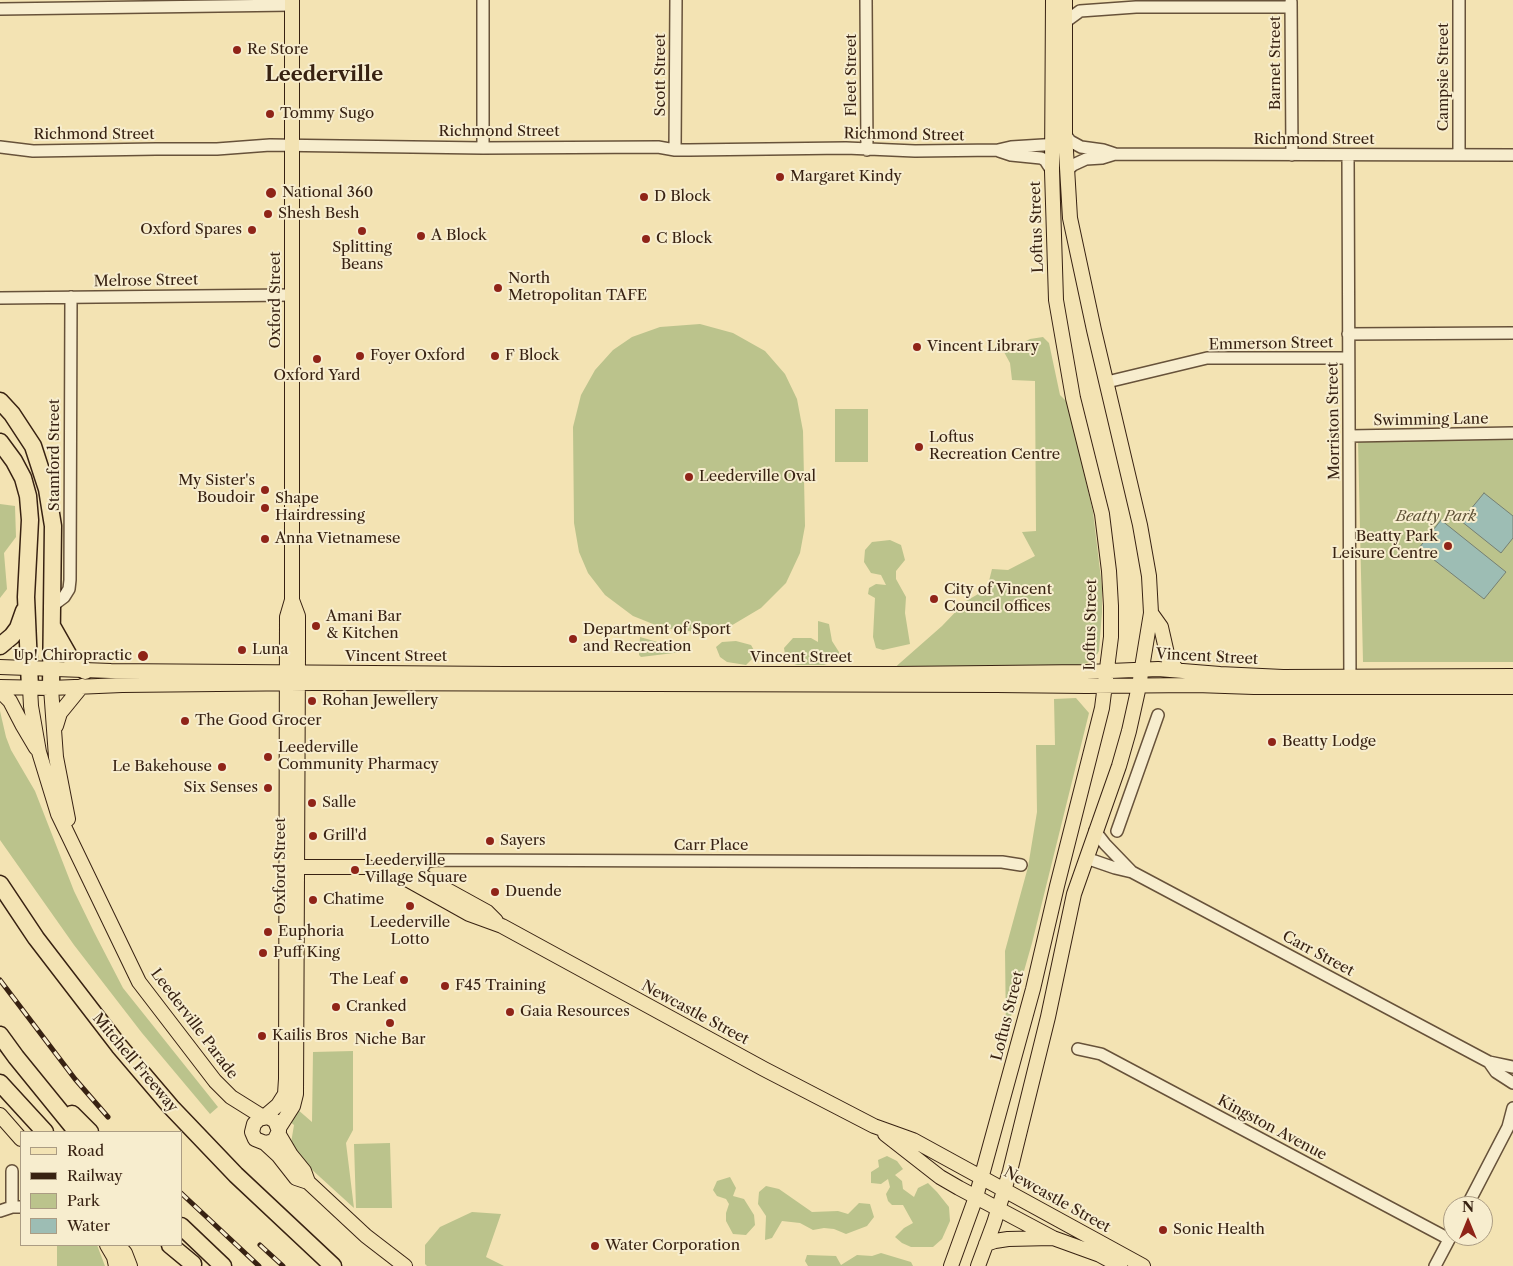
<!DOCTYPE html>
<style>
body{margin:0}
#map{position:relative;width:1513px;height:1266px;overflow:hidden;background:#f3e3b3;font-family:"Libre Caslon Text",serif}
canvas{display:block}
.legend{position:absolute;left:20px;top:1131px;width:162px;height:115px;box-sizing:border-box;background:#f7edce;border:1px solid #ab9c83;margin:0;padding:6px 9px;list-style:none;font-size:15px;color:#382212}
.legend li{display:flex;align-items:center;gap:10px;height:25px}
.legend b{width:25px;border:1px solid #ab9c83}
.north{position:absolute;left:1443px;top:1196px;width:50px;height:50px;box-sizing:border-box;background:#f7edce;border:1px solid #ab9c83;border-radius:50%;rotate:0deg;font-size:14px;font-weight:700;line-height:20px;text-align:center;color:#382212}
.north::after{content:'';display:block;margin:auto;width:18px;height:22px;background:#8f2418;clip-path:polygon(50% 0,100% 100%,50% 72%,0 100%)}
</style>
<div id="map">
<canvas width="1513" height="1266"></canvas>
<ul class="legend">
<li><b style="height:6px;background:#f3e3b3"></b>Road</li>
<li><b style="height:6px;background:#382212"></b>Railway</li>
<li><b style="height:14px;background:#bbc38c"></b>Park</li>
<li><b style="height:14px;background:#9dbdb4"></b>Water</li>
</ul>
<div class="north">N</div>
</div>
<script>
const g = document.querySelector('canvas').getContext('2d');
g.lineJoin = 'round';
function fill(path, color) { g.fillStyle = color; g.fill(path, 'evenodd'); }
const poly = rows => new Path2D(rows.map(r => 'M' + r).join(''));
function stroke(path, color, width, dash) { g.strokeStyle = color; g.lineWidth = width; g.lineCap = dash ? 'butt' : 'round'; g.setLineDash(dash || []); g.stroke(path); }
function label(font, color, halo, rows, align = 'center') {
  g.font = font + ' "Libre Caslon Text",serif'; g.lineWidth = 4; g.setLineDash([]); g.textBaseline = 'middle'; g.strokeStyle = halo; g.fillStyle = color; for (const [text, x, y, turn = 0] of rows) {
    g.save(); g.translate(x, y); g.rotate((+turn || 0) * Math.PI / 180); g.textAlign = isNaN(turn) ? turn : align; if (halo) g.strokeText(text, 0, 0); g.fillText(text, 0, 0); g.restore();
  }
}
fill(poly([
 [700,324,733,333,765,351,785,374,797,399,803,431,805,526,800,553,786,583,761,608,729,627,697,632,663,628,633,616,605,595,588,573,579,552,574,523,573,427,581,395,595,370,613,350,632,337,660,327],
 [1043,337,1049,343,1060,395,1068,403,1093,512,1102,587,1102,612,1099,651,1095,658,1087,663,1078,665,992,666,943,670,892,670,942,626,966,601,987,589,992,569,1008,570,1035,556,1022,532,1036,531,1035,381,1012,380,1010,363,1004,352,1030,339],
 [835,409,868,409,868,462,835,462],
 [1513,440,1513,662,1363,662,1358,441],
 [0,504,15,506,16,537,4,553,7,589,0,598],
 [890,540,901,545,905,560,896,571,896,579,906,597,905,613,910,644,883,650,876,648,873,637,875,598,868,594,869,588,876,584,886,585,881,575,871,573,864,562,865,550,872,542],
 [818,621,829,624,832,641,839,652,839,659,824,665,797,665,786,661,784,648,793,638,811,638,818,642],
 [640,637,661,643,684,645,682,652,641,657,639,655],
 [736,641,751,645,755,652,752,659,746,665,727,662,720,657,716,647,722,642],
 [1076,698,1089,713,1032,943,1006,1034,1005,951,1028,867,1037,812,1036,745,1055,745,1054,699],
 [0,711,6,737,11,750,35,791,74,891,94,932,123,988,218,1107,210,1114,142,1033,74,945,0,840],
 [353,1051,353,1130,346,1143,354,1208,309,1167,291,1143,294,1125,289,1121,297,1109,312,1122,313,1052],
 [390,1143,392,1208,356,1208,354,1144],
 [887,1156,897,1161,903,1169,895,1175,902,1181,903,1189,914,1197,918,1188,928,1183,937,1192,949,1207,950,1221,942,1239,933,1247,911,1247,902,1243,895,1237,904,1228,913,1223,903,1205,892,1205,888,1201,886,1194,890,1187,888,1179,881,1184,871,1183,871,1172,879,1167,878,1160],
 [730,1177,736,1188,733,1196,744,1199,754,1215,755,1225,746,1235,733,1234,726,1221,726,1213,729,1204,726,1199,717,1196,713,1190,717,1181],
 [766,1186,779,1189,812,1212,838,1211,848,1214,859,1203,870,1204,874,1217,867,1226,846,1234,834,1229,824,1228,813,1230,800,1223,782,1221,772,1238,765,1240,766,1216,758,1204,759,1192],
 [472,1212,501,1214,486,1257,504,1266,427,1266,425,1264,425,1245,440,1227],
 [57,1245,97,1245,105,1266,57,1266],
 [881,1253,911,1262,913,1266,808,1266,805,1261,807,1255,836,1256,841,1265,857,1255,872,1256]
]), '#bbc38c');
const water = poly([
 [1484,493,1513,516,1513,538,1501,553,1461,521,1484,493],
 [1441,520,1506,572,1484,599,1419,548,1441,520]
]);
fill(water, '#9dbdb4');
stroke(water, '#757f73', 1);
const minor = poly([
 [866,0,867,150],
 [1459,0,1459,155],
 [1291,2,1292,155],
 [0,9,292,5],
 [1065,22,1080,11,1136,7,1291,7],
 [1065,134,1070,141,1081,147,1103,150,1115,154],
 [0,147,33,151,156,149,217,149,270,145,483,148,658,147,675,150,689,150,846,148,915,151,998,150,1011,147,1059,144],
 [483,148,483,0],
 [675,150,676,0],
 [999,151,1011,155,1041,158,1045,160,1052,171],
 [1348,155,1350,685],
 [1067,170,1073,165,1086,159,1102,158,1115,154,1513,155],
 [0,298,292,295],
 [1348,334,1513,333],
 [1107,382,1207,358,1348,358],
 [1350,436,1513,433],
 [52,606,64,597,69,589,70,580,71,297],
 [1095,831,1105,844,1132,872],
 [1117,831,1158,715],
 [1086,858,1115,868,1132,872,1489,1062,1513,1067],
 [414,882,426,862,436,860,1002,862,1021,865],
 [1078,1049,1101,1054,1449,1239],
 [1489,1062,1496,1072,1513,1083],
 [12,1171,12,1207],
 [1467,1206,1508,1127,1513,1108],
 [0,1211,12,1207,21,1207],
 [1435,1266,1453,1232]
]);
const major = poly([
 [1151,613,1161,627,1168,658,1177,670],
 [0,667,111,671,503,674,895,674,1086,672,1158,669,1220,674,1283,677,1513,676],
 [0,687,51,688,122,685,314,683,997,685,1086,686,1196,685,1254,687,1513,687],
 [30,688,31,706,39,752,58,814,139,982,215,1081,231,1097,263,1117],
 [51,688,56,757,68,819],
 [0,691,10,701,23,726,36,748],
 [56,726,60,713,82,686],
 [395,865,418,874,487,912,496,921],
 [286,867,367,867,386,871,401,876,469,914,502,926,764,1069,874,1126,913,1140,1143,1266],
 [0,1115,21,1139],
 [264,1117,278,1105,285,1094,286,1079,287,617,292,600,292,0],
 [279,1128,293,1106,296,1094,298,656,298,616,292,600],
 [278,1133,291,1155,304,1171,308,1182],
 [885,1134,940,1177,959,1188,1053,1238,1100,1255,1120,1266],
 [265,1143,274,1141,279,1131,275,1121,268,1117,259,1119,254,1124,252,1132,255,1139,265,1143,278,1155,296,1178,308,1182,366,1236,405,1266],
 [986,1244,995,1241,1008,1239,1052,1238],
 [107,1245,114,1257,116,1266],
 [118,1245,125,1253,130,1266],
 [951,1266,976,1197,1033,989,1057,886,1102,708,1111,637,1111,606,1109,571,1102,514,1073,398,1056,300,1052,171,1053,0],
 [978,1266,994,1223,1010,1171,1048,1017,1074,894,1119,766,1129,731,1139,686,1151,613,1149,576,1140,525,1094,330,1070,218,1065,134,1065,0]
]);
const highway = poly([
 [0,401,12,414,33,446,47,489,53,526,51,688],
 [0,442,14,461,23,478,28,496,30,520,26,597,30,688],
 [52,626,69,656,85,671],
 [0,646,12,636,18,628,24,611],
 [0,884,36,938,119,1046,171,1107,236,1175,333,1266],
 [0,1035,16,1057,77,1132],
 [0,1083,45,1132],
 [72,1114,90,1132],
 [181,1226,223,1266],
 [170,1245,193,1264]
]);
stroke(minor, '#67523a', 14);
stroke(major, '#382212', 16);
stroke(highway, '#382212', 19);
stroke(minor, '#f7edce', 11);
stroke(major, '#f3e3b3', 14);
stroke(highway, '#f3e3b3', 16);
const rail = poly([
 [0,980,75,1079,108,1117],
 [181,1193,259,1266],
 [260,1245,283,1266]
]);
stroke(rail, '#382212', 5);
stroke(rail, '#f7edce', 3, [9]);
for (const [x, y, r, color] of [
 [237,50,5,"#8f2418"],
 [270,114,5,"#8f2418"],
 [780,177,5,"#8f2418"],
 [271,193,6,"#8f2418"],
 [644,197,5,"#8f2418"],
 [268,214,5,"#8f2418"],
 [252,230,5,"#8f2418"],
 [362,231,5,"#8f2418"],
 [421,236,5,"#8f2418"],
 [646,239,5,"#8f2418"],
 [498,288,5,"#8f2418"],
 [917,347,5,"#8f2418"],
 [360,356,5,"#8f2418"],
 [495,356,5,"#8f2418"],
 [317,359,5,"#8f2418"],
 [919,447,5,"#8f2418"],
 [689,477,5,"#8f2418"],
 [265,490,5,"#8f2418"],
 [265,508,5,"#8f2418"],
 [265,539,5,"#8f2418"],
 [1448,546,5,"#8f2418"],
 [934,599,5,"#8f2418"],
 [316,626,5,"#8f2418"],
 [573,639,5,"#8f2418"],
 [242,650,5,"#8f2418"],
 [143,656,6,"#8f2418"],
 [312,701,5,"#8f2418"],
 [185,721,5,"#8f2418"],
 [1272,742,5,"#8f2418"],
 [268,757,5,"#8f2418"],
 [222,767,5,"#8f2418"],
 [268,788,5,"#8f2418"],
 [312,803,5,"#8f2418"],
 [313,836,5,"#8f2418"],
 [490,841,5,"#8f2418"],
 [355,870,5,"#8f2418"],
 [495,892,5,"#8f2418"],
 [313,900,5,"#8f2418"],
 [410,906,5,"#8f2418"],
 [268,932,5,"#8f2418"],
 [263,953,5,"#8f2418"],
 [404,980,5,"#8f2418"],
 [445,986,5,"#8f2418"],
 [336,1007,5,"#8f2418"],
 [510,1012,5,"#8f2418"],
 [390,1023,5,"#8f2418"],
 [262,1036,5,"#8f2418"],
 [1163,1230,5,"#8f2418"],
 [595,1246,5,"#8f2418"]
]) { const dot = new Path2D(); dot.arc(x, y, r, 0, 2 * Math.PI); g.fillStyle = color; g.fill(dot); stroke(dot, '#f7edce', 2); }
label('15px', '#382212', '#f7edce', [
 ["Re Store",247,50],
 ["Tommy Sugo",280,114],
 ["Margaret Kindy",790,177],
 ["National 360",282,193],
 ["D Block",654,197],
 ["Shesh Besh",278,214],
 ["Oxford Spares",242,230,"right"],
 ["A Block",431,236],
 ["C Block",656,239],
 ["Splitting",362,248,"center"],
 ["Beans",362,265,"center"],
 ["North",508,279],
 ["Metropolitan TAFE",508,296],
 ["Vincent Library",927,347],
 ["Foyer Oxford",370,356],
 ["F Block",505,356],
 ["Oxford Yard",317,376,"center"],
 ["Loftus",929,438],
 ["Recreation Centre",929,455],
 ["Leederville Oval",699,477],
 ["My Sister's",255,481,"right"],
 ["Boudoir",255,498,"right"],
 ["Shape",275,499],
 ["Hairdressing",275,516],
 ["Beatty Park",1438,537,"right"],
 ["Leisure Centre",1438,554,"right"],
 ["Anna Vietnamese",275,539],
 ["City of Vincent",944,590],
 ["Council offices",944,607],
 ["Amani Bar",326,617],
 ["& Kitchen",326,634],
 ["Department of Sport",583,630],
 ["and Recreation",583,647],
 ["Luna",252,650],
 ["Up! Chiropractic",132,656,"right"],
 ["Rohan Jewellery",322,701],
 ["The Good Grocer",195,721],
 ["Beatty Lodge",1282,742],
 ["Leederville",278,748],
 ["Community Pharmacy",278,765],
 ["Le Bakehouse",212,767,"right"],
 ["Six Senses",258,788,"right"],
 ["Salle",322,803],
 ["Grill'd",323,836],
 ["Sayers",500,841],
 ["Leederville",365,861],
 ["Village Square",365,878],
 ["Duende",505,892],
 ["Chatime",323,900],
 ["Leederville",410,923,"center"],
 ["Lotto",410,940,"center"],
 ["Euphoria",278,932],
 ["Puff King",273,953],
 ["The Leaf",394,980,"right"],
 ["F45 Training",455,986],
 ["Cranked",346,1007],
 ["Gaia Resources",520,1012],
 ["Kailis Bros",272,1036],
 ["Niche Bar",390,1040,"center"],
 ["Sonic Health",1173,1230],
 ["Water Corporation",605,1246]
], 'left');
label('15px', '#382212', '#f7edce', [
 ["Barnet Street",1276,63,-90],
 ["Scott Street",661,75,-90],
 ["Fleet Street",852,75,-90],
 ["Campsie Street",1444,77,-90],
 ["Richmond Street",499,132],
 ["Richmond Street",94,135],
 ["Richmond Street",904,135,1],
 ["Richmond Street",1314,140],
 ["Loftus Street",1037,227,-92],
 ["Melrose Street",146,281,-1],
 ["Oxford Street",276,300,-90],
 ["Emmerson Street",1271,344,-1],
 ["Swimming Lane",1431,420,-1],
 ["Morriston Street",1334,421,-91],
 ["Stamford Street",55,455,-90],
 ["Loftus Street",1091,625,-89],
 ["Vincent Street",396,657],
 ["Vincent Street",1207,657,3],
 ["Vincent Street",801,658],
 ["Carr Place",711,846],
 ["Oxford Street",281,866,-90],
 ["Carr Street",1318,954,28],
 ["Newcastle Street",695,1013,28],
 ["Loftus Street",1008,1016,-76],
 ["Leederville Parade",194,1024,53],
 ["Mitchell Freeway",135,1063,50],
 ["Kingston Avenue",1272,1128,28],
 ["Newcastle Street",1057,1200,29]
]);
label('italic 15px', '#5f5237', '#f7edce', [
 ["Beatty Park",1436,517]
]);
label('bold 20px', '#382212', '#f7edce', [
 ["Leederville",324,75]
]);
</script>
